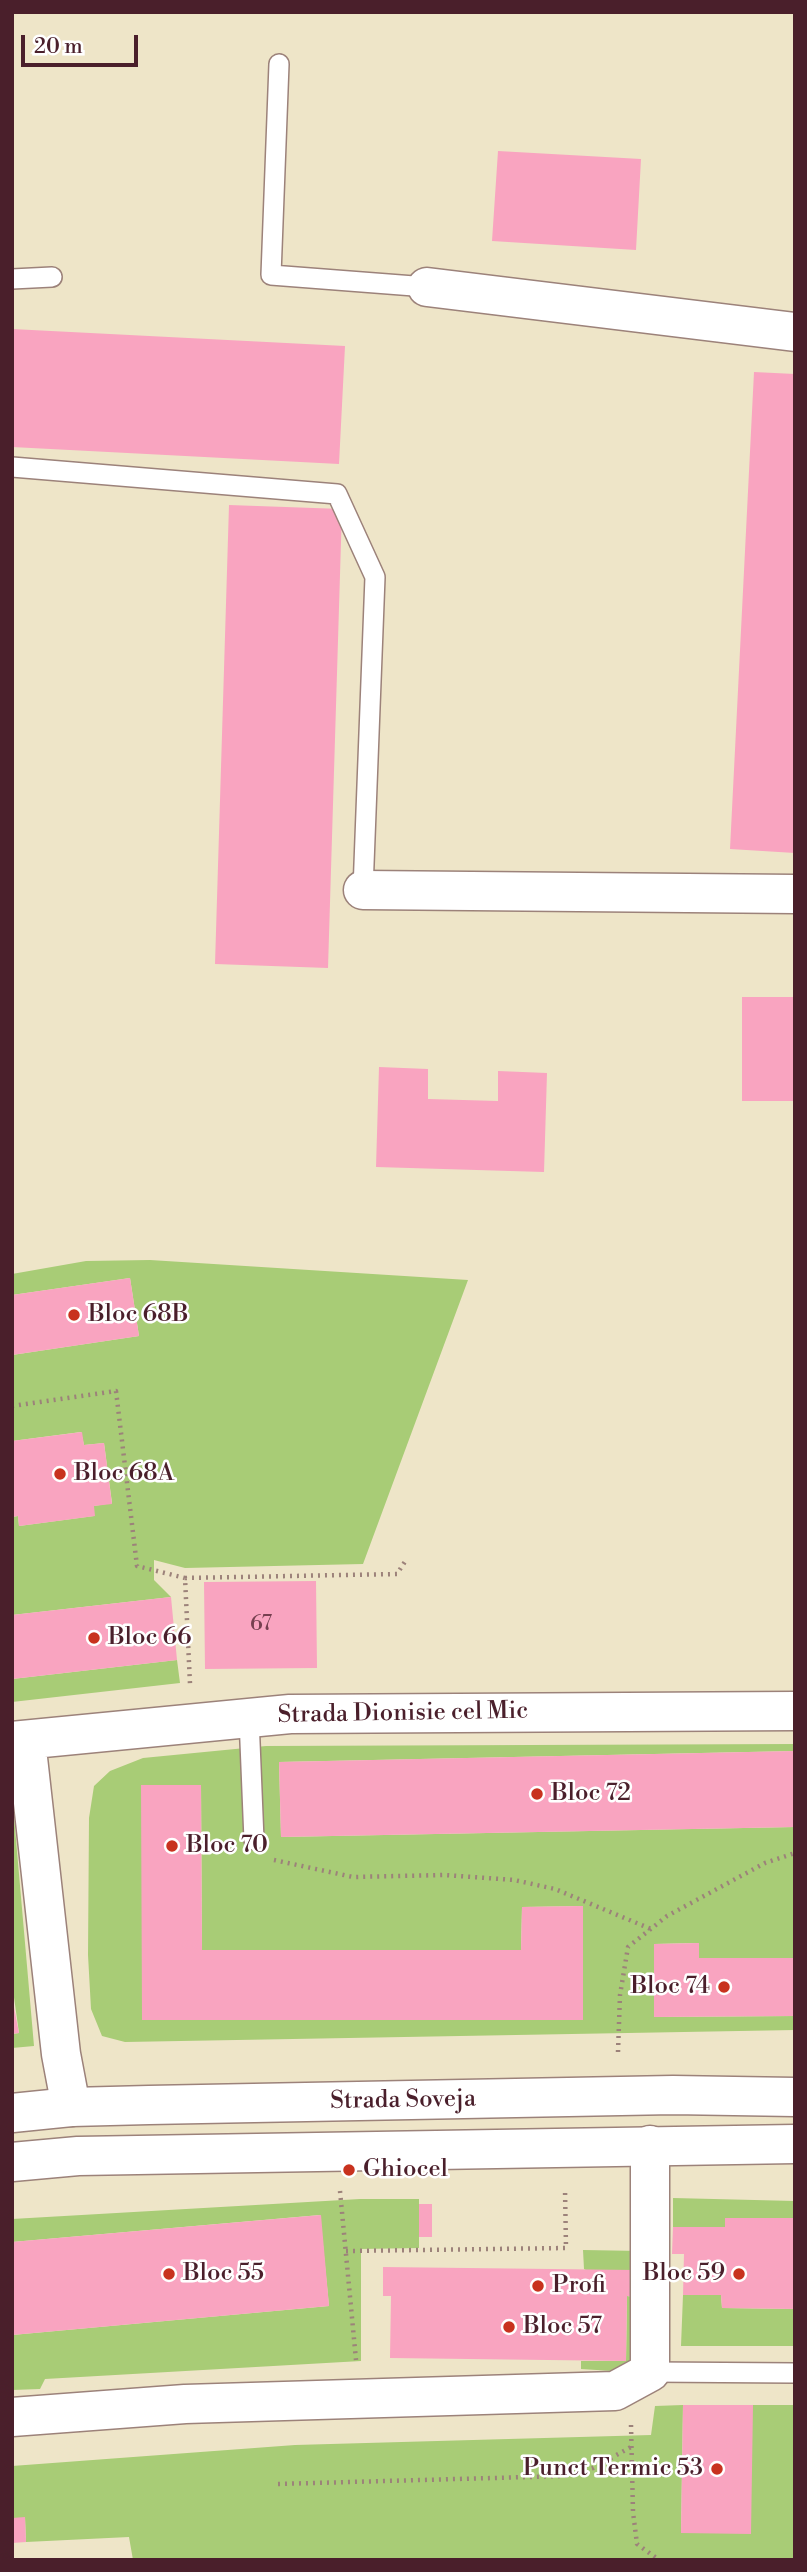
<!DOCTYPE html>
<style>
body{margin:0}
#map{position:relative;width:807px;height:2572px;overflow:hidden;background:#eee5c8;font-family:"Libre Bodoni",serif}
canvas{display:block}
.frame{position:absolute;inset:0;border:14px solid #4a1f2b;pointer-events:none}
.scale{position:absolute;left:21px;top:35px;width:117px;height:32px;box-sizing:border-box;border:4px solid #4a1f2b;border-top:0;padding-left:9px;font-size:21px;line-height:24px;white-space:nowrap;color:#4a1f2b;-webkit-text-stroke:5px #fff;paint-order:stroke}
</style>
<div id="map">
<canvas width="807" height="2572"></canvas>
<div class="frame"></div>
<div class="scale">20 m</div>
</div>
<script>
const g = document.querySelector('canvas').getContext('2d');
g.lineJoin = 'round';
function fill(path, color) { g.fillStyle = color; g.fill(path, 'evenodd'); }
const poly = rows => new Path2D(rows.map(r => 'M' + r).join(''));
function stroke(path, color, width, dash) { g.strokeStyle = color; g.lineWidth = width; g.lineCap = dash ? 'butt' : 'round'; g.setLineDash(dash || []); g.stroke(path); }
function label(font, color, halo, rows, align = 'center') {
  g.font = font + ' "Libre Bodoni",serif'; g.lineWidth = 5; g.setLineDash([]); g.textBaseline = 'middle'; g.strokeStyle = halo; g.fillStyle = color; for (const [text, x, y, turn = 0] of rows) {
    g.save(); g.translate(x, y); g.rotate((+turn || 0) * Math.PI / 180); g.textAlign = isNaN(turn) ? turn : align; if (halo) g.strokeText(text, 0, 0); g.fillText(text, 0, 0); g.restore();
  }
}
fill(poly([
 [150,1260,468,1280,363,1564,185,1568,154,1560,154,1580,171,1597,12,1615,12,1517,18,1516,19,1526,94,1516,94,1506,112,1503,104,1443,84,1445,81,1432,12,1441,12,1355,139,1336,130,1278,12,1295,12,1274,86,1261],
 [177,1660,180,1683,12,1702,12,1679],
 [795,1744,795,1751,279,1762,281,1837,795,1827,795,1958,699,1958,698,1943,654,1944,655,2017,795,2016,795,2030,125,2042,102,2036,91,2009,88,1955,89,1818,94,1786,110,1771,143,1758,266,1746],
 [142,1785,201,1785,202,1950,521,1950,522,1907,583,1906,583,2019,142,2020],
 [12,1794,34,2046,12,2048,12,2034,19,2033,12,1983],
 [673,2198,795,2201,795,2218,726,2218,725,2227,673,2227],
 [360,2199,419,2199,419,2248,361,2249,361,2361,45,2379,40,2389,12,2390,12,2335,329,2306,320,2215,12,2242,12,2219],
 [583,2250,642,2251,638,2357,612,2371,581,2369,581,2361,626,2361,627,2296,635,2297,584,2269],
 [683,2295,721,2295,722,2308,795,2309,795,2346,681,2346],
 [683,2405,681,2533,753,2405,795,2405,795,2560,133,2560,129,2537,26,2542,25,2518,12,2518,12,2466,295,2445,651,2435,655,2406]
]), '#a8cc76');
fill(poly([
 [498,151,641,159,636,250,492,241],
 [12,329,345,346,339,464,12,447],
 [754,372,795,374,795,853,730,849],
 [229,505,342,509,328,968,215,964],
 [742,997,795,997,795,1101,742,1101],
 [379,1067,428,1069,428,1099,498,1101,498,1071,547,1073,544,1172,376,1167],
 [130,1278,139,1336,12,1355,12,1295],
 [82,1432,84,1445,104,1443,112,1504,94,1506,95,1516,19,1526,18,1516,12,1517,12,1441],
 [316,1581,317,1668,205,1669,204,1582],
 [171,1597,177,1660,12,1679,12,1615],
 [795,1751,795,1827,281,1837,279,1762],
 [141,1785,201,1785,202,1950,521,1950,522,1907,583,1906,583,2020,142,2020],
 [699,1943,699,1958,795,1958,795,2016,654,2017,654,1944],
 [12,1997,19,2033,12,2034],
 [419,2204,432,2204,432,2237,419,2237],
 [321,2215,329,2306,12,2335,12,2242],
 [725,2218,795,2218,795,2309,722,2308,721,2295,683,2295,684,2254,672,2254,673,2227,725,2227],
 [383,2267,636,2270,635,2297,627,2296,626,2361,390,2358,391,2296,383,2296],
 [683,2405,753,2405,751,2534,681,2533],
 [25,2517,26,2542,12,2543,12,2518]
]), '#f9a4c0');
const lane = poly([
 [279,64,271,275,427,287],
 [12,279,52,277],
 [12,467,337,494,375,577,363,890],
 [249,1718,254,1840],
 [650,2372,795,2373]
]);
const street = poly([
 [427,287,795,332],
 [363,890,795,894],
 [26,1740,61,2054,71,2107],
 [12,1741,290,1714,795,1711],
 [12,2417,185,2404,615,2391,650,2372,650,2145]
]);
const secondary = poly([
 [12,2113,71,2107,149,2105,673,2095,795,2097],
 [12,2162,78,2156,795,2144]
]);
stroke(lane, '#9c827a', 22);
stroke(street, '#9c827a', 41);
stroke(secondary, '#9c827a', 41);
stroke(poly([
 [12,1406,116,1391,137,1566,185,1578,190,1684],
 [185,1578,397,1574,406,1560],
 [274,1860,353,1877,444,1875,514,1880,555,1889,651,1929],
 [618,2052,620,1995,628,1947,667,1916,765,1863,795,1853],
 [340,2191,356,2360],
 [346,2251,566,2248,565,2189],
 [631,2425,633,2512,637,2544,659,2560],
 [278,2484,564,2476,593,2468,631,2447]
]), '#9c827a', 4.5, [2, 5]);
stroke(lane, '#fff', 19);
stroke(street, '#fff', 38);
stroke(secondary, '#fff', 38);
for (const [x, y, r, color] of [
 [74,1315,7,"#c8321e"],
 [60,1474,7,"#c8321e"],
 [94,1638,7,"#c8321e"],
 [537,1794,7,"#c8321e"],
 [172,1846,7,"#c8321e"],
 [724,1987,7,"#c8321e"],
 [349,2170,7,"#c8321e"],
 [169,2274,7,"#c8321e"],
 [739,2274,7,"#c8321e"],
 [538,2286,7,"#c8321e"],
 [509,2327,7,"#c8321e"],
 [717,2469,7,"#c8321e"]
]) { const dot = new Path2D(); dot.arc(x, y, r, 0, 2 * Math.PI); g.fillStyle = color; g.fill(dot); stroke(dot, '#fff', 2.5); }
label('21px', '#764050', null, [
 ["67",261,1625]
]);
label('24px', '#4a1f2b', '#fff', [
 ["Bloc 68B",88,1315],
 ["Bloc 68A",74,1474],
 ["Bloc 66",108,1638],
 ["Bloc 72",551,1794],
 ["Bloc 70",186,1846],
 ["Bloc 74",710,1987,"right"],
 ["Ghiocel",363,2170],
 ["Bloc 55",183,2274],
 ["Bloc 59",725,2274,"right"],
 ["Profi",552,2286],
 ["Bloc 57",523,2327],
 ["Punct Termic 53",703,2469,"right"]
], 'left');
label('24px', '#4a1f2b', '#fff', [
 ["Strada Dionisie cel Mic",403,1714,-1],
 ["Strada Soveja",403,2101,-1]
]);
</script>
